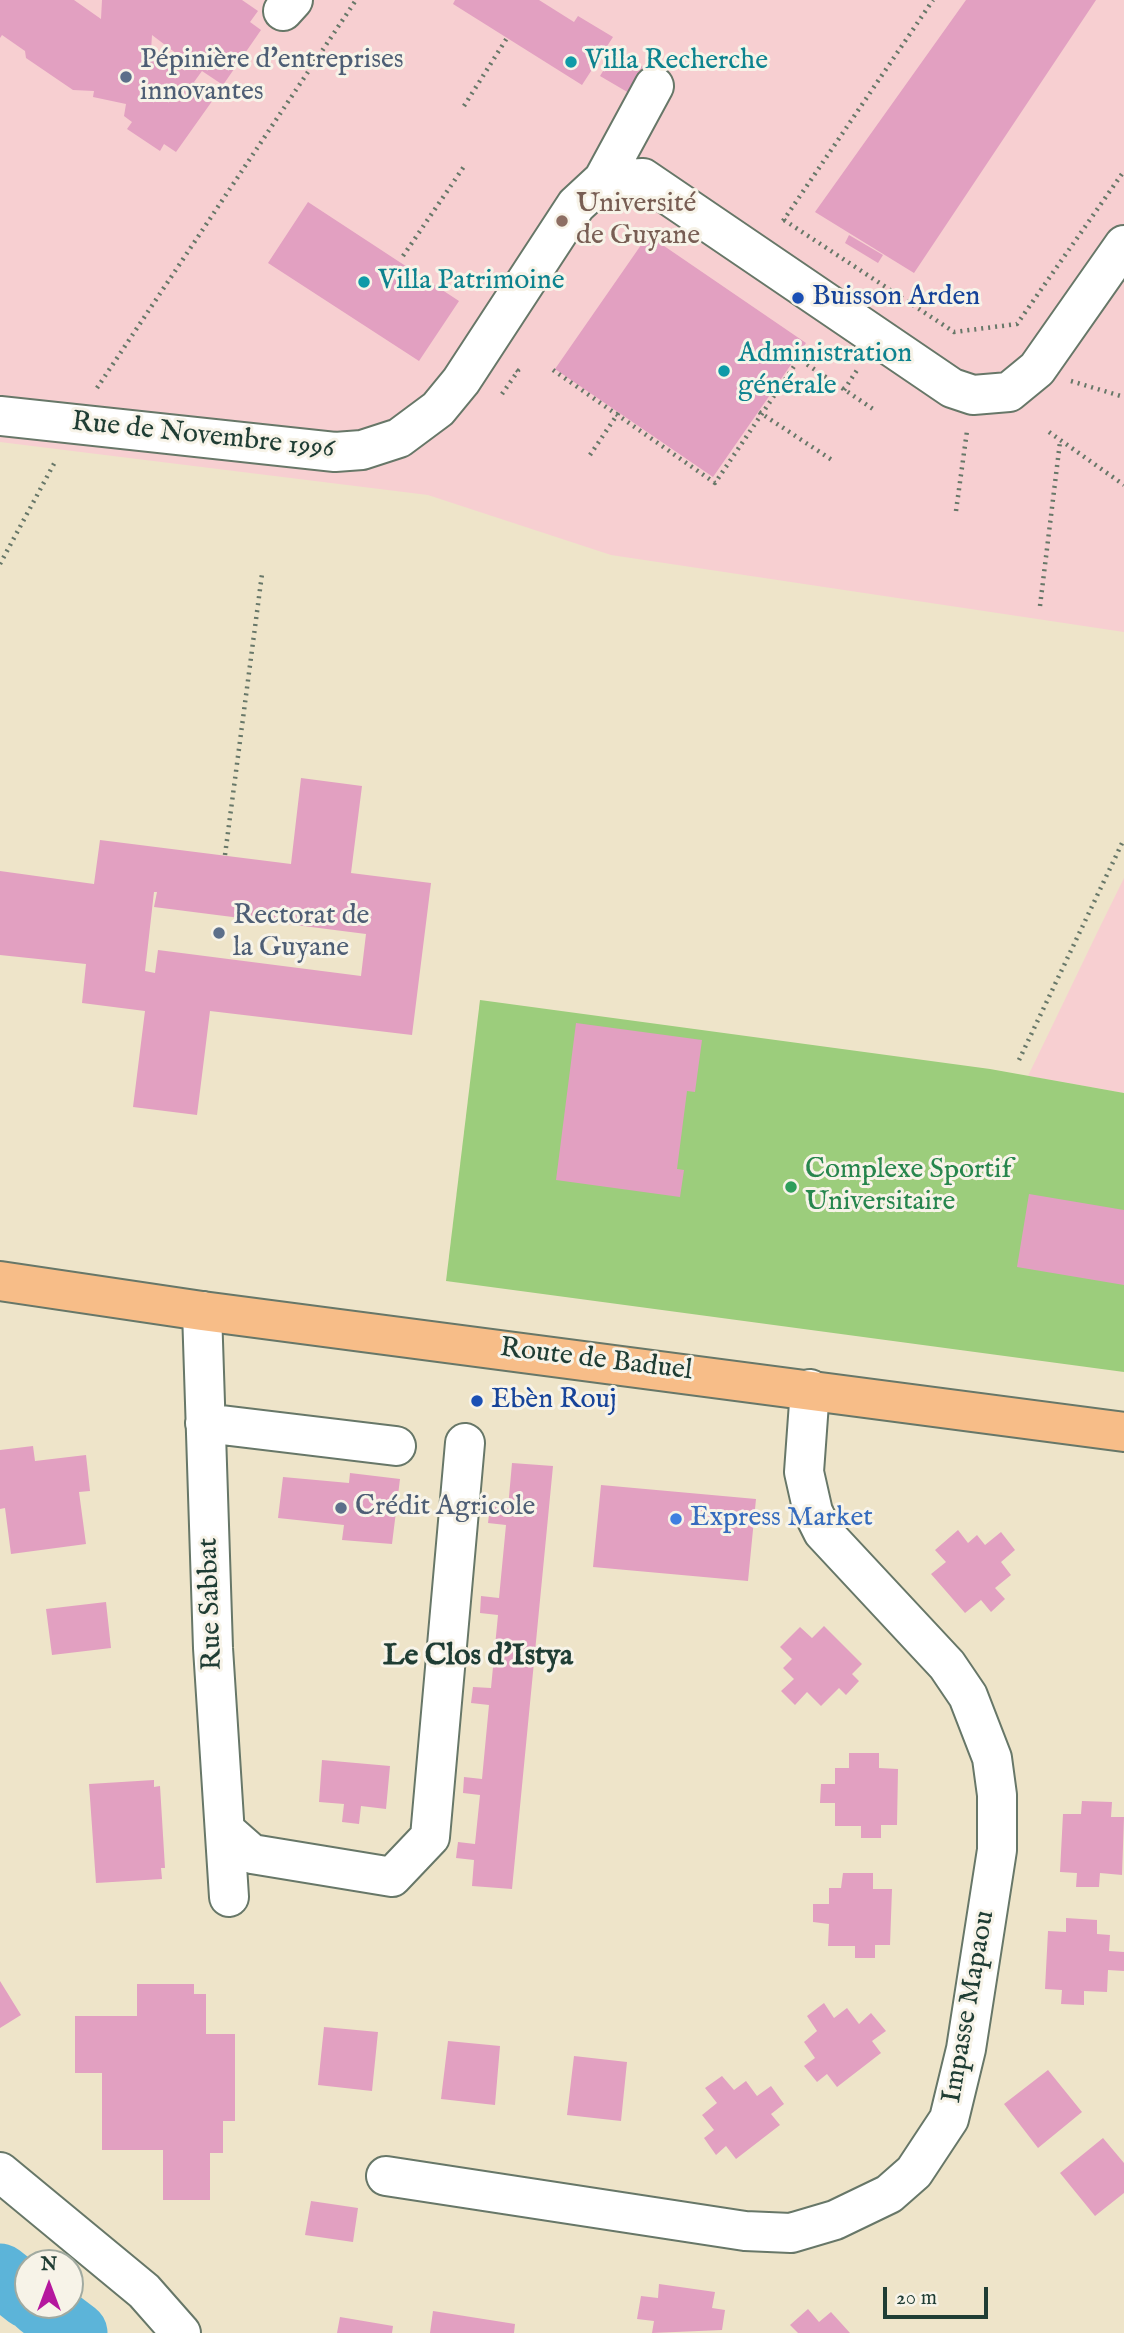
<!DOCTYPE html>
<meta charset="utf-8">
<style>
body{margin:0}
#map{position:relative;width:1124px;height:2333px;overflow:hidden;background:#eee4c9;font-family:"IM FELL English",serif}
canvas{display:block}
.north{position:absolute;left:14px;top:2249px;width:70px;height:70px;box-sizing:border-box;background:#f7f3e8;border:2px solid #a1aaa0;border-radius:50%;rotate:0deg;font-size:19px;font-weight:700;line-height:28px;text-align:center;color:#1f3d34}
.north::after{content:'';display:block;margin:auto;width:24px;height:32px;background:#b5179e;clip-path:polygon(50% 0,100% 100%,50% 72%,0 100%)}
.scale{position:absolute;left:883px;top:2287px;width:105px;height:32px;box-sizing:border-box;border:4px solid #1f3d34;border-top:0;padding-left:9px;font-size:21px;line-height:24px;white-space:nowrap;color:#1f3d34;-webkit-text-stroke:5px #f7f3e8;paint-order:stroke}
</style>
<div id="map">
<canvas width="1124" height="2333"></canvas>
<div class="north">N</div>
<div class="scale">20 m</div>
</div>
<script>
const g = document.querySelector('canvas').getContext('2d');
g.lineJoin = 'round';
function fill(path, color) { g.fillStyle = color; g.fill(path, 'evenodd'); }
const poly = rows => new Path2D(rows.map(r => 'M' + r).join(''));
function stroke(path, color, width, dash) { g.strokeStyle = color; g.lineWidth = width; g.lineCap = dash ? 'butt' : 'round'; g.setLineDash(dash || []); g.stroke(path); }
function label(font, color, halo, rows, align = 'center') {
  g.font = font + ' "IM FELL English",serif'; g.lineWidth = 6; g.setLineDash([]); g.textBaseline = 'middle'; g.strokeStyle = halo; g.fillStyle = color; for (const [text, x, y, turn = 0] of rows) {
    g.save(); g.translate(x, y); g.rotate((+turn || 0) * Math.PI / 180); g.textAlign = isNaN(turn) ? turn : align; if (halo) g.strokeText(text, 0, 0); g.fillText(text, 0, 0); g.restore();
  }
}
fill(poly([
 [0,0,1124,0,1124,632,611,555,428,495,0,442],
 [1124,878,1124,1093,1028,1076,1096,935]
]), '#f7cfd1');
fill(poly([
 [480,1000,990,1069,1124,1093,1124,1372,446,1281]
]), '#9ccd7c');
stroke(poly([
 [0,2275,28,2297],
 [39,2305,76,2333]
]), '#5cb4d9', 63);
fill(poly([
 [0,0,74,0,101,19,102,0,242,0,258,11,250,22,261,30,223,85,202,71,194,82,215,97,176,152,164,144,160,151,127,129,132,122,124,116,126,104,93,97,94,91,73,90,26,58,25,51,2,35,0,38],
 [152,35,185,60,177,70,151,51],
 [455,0,539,0,574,22,578,16,613,37,582,85,453,4],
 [966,0,1096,0,914,273,815,212],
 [616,50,645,68,629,93,600,76],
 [308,202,459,301,419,361,268,263],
 [648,235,806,343,713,477,555,369],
 [849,235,883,255,878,263,845,243],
 [301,778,362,786,351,873,431,883,412,1035,210,1011,197,1115,133,1107,145,1011,82,1003,86,964,0,955,0,871,94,884,100,840,291,864],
 [154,892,157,892,154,907,366,934,361,976,158,950,155,973,145,971],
 [576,1023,702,1040,695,1092,687,1091,677,1169,684,1170,680,1197,556,1180],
 [1029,1194,1124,1210,1124,1285,1017,1267],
 [33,1446,35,1461,86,1455,90,1491,79,1492,86,1544,11,1554,5,1508,0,1509,0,1450],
 [512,1463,553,1466,512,1889,472,1886,474,1860,456,1858,458,1842,475,1844,480,1795,463,1793,464,1777,482,1779,489,1705,471,1703,473,1687,491,1688,498,1615,480,1613,481,1596,499,1598,506,1525,488,1523,490,1506,508,1508],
 [350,1473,400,1479,392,1544,342,1540,344,1525,278,1518,283,1477,349,1483],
 [601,1485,756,1499,748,1581,593,1567],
 [958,1530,968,1543,977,1535,985,1545,1001,1532,1015,1550,1001,1562,1011,1575,995,1588,1005,1599,991,1612,981,1600,965,1613,931,1574,946,1562,935,1550],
 [106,1602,111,1648,52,1655,46,1609],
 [824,1626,862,1664,852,1674,859,1681,846,1695,839,1688,821,1706,807,1692,795,1705,781,1691,794,1679,783,1668,792,1659,780,1647,800,1627,812,1638],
 [849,1753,879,1753,879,1768,898,1769,897,1825,881,1825,881,1838,861,1838,861,1826,835,1826,835,1803,820,1803,821,1784,835,1784,835,1768,849,1768],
 [322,1760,390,1766,386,1809,361,1806,359,1824,342,1822,344,1804,319,1802],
 [154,1780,154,1787,160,1786,165,1868,161,1868,162,1879,96,1883,89,1784],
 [1082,1801,1112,1802,1111,1817,1124,1817,1122,1875,1100,1873,1099,1887,1076,1887,1077,1873,1060,1872,1063,1814,1081,1814],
 [843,1873,873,1873,873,1889,892,1889,890,1945,875,1945,875,1958,855,1958,855,1946,828,1946,829,1924,813,1922,813,1904,829,1904,829,1888,841,1888],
 [1066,1918,1097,1920,1097,1934,1110,1935,1109,1951,1124,1952,1124,1971,1108,1970,1107,1992,1084,1991,1084,2005,1061,2004,1062,1990,1045,1989,1048,1931,1066,1932],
 [0,1981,21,2015,0,2028],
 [137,1984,194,1984,194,1994,206,1994,206,2034,235,2034,235,2121,223,2121,223,2153,210,2153,210,2200,163,2200,163,2150,102,2150,102,2073,75,2073,75,2016,137,2016],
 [824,2003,834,2018,847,2008,859,2024,871,2013,886,2031,872,2041,881,2053,837,2087,827,2074,817,2082,804,2066,815,2058,804,2042,817,2031,807,2016],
 [324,2027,378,2032,372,2091,318,2085],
 [448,2041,500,2046,495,2105,441,2099],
 [574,2056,627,2062,621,2121,567,2115],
 [1048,2070,1082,2112,1038,2148,1004,2104],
 [722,2076,734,2090,746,2081,757,2096,771,2086,784,2104,771,2114,780,2125,736,2159,726,2146,716,2155,704,2138,714,2130,702,2115,717,2103,705,2088],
 [1103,2138,1124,2163,1124,2193,1095,2216,1060,2173],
 [311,2201,358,2208,353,2242,305,2235],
 [659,2284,715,2292,712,2308,725,2310,722,2330,652,2333,654,2321,637,2319,641,2296,658,2298],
 [808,2309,819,2322,831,2312,850,2333,798,2333,790,2325],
 [433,2311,515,2324,514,2333,430,2333],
 [340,2317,393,2326,392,2333,337,2333]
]), '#e2a0c1');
const minor = poly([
 [283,11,293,0],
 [603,180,654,86],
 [0,416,335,452,362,450,399,438,438,409,461,381,576,205,603,180,643,178,952,388,973,395,1009,392,1037,369,1124,245],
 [202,1311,213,1648,229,1897],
 [205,1423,396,1446],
 [227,1832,252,1854,392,1877,430,1837,465,1443],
 [0,2172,144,2291,181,2333],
 [386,2176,745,2231,791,2233,835,2220,889,2194,914,2172,949,2119,966,2049,997,1850,997,1795,992,1758,968,1696,947,1665,823,1532,813,1512,804,1472,810,1389]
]);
const major = poly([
 [0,1281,202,1311,1124,1432]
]);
stroke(minor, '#677768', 42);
stroke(major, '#677768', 42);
stroke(poly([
 [464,106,507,38],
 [784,220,954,332,1017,324,1124,171],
 [783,221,933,0],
 [403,256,465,165],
 [553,370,715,483,799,359,873,409],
 [1071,381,1124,397],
 [97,388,356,0],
 [844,390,859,367],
 [502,394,518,371,514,368],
 [759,412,835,462],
 [1049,432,1124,485],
 [590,455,619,412],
 [956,511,967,431],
 [0,564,56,460],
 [1040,606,1060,442],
 [225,855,262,574],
 [1019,1060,1124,839]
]), '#677768', 4.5, [2, 5]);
stroke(minor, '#fff', 38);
stroke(major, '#f7bd88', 38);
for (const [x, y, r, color] of [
 [571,62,7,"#0f9aa8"],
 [126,77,7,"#5c6f8a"],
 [562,221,7,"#8d6e63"],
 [364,282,7,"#0f9aa8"],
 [798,298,7,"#1a4fb4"],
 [724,371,7,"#0f9aa8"],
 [219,933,7,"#5c6f8a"],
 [791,1187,7,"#2e9e5b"],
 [477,1401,7,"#1a4fb4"],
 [341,1508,7,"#5c6f8a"],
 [676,1519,7,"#3f7fe0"]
]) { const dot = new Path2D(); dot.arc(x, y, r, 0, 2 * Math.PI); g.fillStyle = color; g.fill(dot); stroke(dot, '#f7f3e8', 2.5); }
label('28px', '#4e5e75', '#f7f3e8', [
 ["Pépinière d'entreprises",140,61],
 ["innovantes",140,93],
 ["Rectorat de",233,917],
 ["la Guyane",233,949],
 ["Crédit Agricole",355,1508]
], 'left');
label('28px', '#0d838f', '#f7f3e8', [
 ["Villa Recherche",585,62],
 ["Villa Patrimoine",378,282],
 ["Administration",738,355],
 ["générale",738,387]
], 'left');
label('28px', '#785e54', '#f7f3e8', [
 ["Université",576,205],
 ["de Guyane",576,237]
], 'left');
label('28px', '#164399', '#f7f3e8', [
 ["Buisson Arden",812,298],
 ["Ebèn Rouj",491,1401]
], 'left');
label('28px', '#1f3d34', '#f7f3e8', [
 ["Rue de Novembre 1996",203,437,6],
 ["Route de Baduel",596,1361,7],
 ["Rue Sabbat",212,1604,-92],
 ["Impasse Mapaou",970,2007,-80]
]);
label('28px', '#27864d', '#f7f3e8', [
 ["Complexe Sportif",805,1171],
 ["Universitaire",805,1203]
], 'left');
label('28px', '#366cbe', '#f7f3e8', [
 ["Express Market",690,1519]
], 'left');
label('bold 30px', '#1f3d34', '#f7f3e8', [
 ["Le Clos d'Istya",478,1658]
]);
</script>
